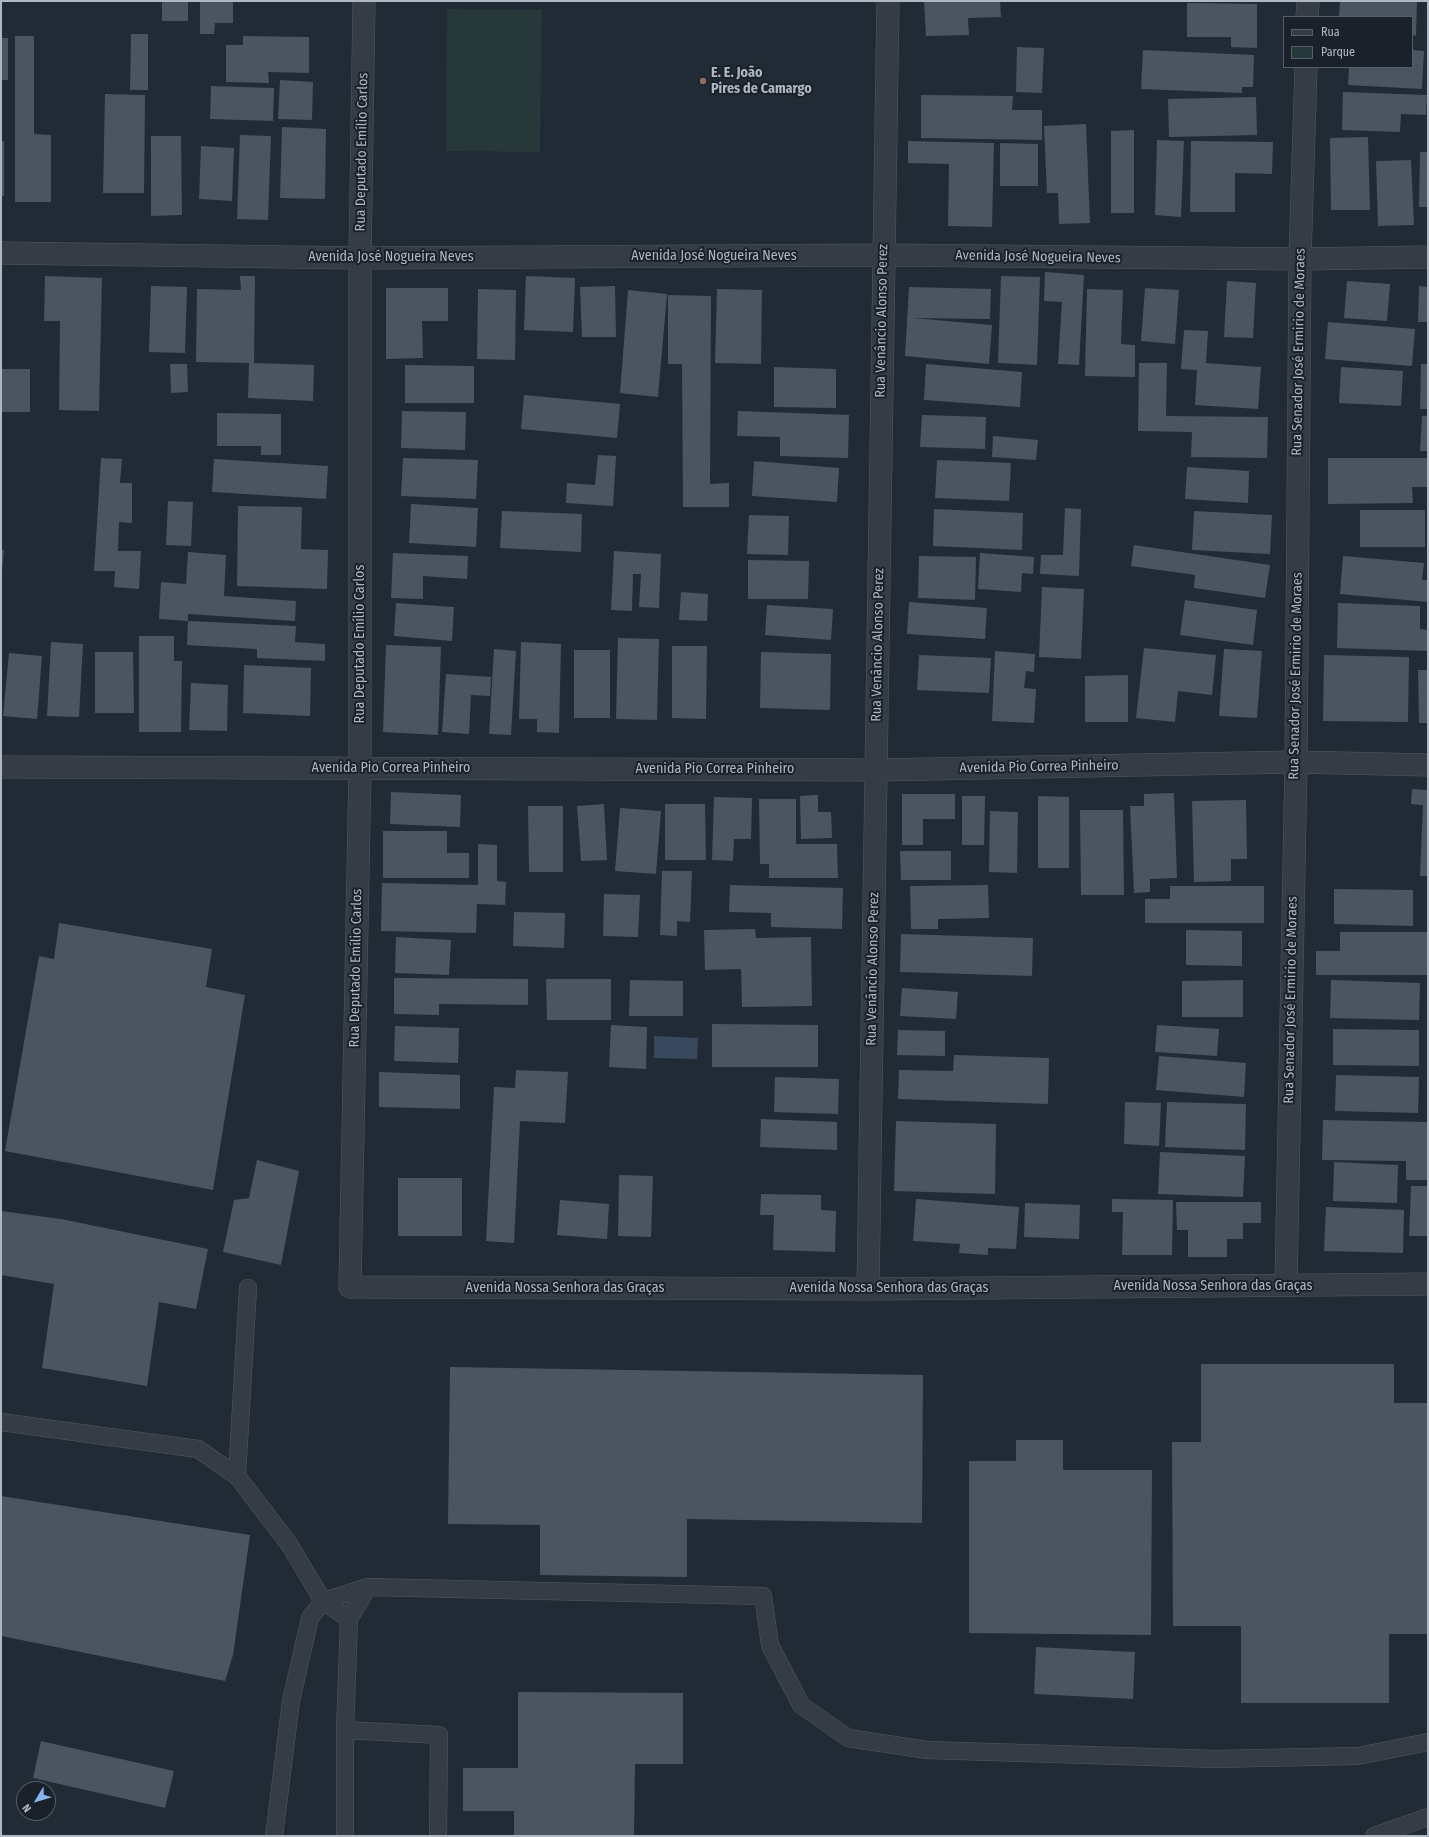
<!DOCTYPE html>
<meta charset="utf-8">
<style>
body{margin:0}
#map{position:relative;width:1429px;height:1837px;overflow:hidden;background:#212b35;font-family:"Fira Sans Condensed",sans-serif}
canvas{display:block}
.frame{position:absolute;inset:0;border:2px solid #afb7c2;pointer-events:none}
.legend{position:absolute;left:1283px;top:16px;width:130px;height:52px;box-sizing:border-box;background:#1a212a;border:1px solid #565d67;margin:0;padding:5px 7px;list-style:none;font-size:12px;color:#afb7c2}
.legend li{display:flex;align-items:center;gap:8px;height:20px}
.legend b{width:20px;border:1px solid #565d67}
.north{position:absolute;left:16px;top:1781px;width:40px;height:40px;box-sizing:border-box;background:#1a212a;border:1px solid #565d67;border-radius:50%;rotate:232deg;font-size:11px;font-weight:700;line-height:16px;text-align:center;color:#afb7c2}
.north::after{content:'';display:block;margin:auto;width:14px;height:18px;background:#88b4ee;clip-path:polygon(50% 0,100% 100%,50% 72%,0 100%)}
</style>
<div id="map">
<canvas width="1429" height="1837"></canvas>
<div class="frame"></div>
<ul class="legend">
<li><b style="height:5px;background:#353c46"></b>Rua</li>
<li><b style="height:11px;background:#263938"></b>Parque</li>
</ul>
<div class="north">N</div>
</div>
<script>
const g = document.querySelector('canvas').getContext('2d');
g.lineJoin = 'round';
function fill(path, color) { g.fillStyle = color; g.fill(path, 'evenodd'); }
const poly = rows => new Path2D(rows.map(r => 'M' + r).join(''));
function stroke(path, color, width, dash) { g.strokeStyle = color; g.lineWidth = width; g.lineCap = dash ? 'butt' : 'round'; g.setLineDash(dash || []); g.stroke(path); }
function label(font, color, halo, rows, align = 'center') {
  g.font = font + ' "Fira Sans Condensed",sans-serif'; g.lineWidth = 4; g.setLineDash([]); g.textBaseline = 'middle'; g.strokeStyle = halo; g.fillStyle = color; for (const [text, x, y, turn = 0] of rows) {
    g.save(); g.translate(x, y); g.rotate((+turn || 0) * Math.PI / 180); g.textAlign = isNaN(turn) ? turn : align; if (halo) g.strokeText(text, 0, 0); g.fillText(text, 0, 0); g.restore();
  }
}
fill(poly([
 [447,9,542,10,540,152,446,151]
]), '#263938');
fill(poly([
 [654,1036,698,1038,697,1059,654,1058]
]), '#38495d');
fill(poly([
 [162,1,188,1,188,21,162,21],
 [200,1,233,1,233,23,215,23,214,34,200,34],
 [924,1,1000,1,1001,17,968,18,969,35,926,36],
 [1340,1,1417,1,1416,36,1412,35,1412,17,1339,17],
 [1187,3,1257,4,1257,48,1231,47,1231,37,1187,37],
 [131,34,148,34,148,90,130,90],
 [15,36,34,36,34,134,51,135,51,202,15,202],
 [243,36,309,37,309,73,268,72,269,83,226,82,226,45,243,45],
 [1,38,8,38,8,80,1,80],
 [1017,47,1044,48,1042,93,1016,92],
 [1143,50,1254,55,1253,87,1242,87,1242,93,1141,89],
 [1412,50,1424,51,1422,89,1348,85,1349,67,1412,67],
 [280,80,313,82,312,120,278,119],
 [211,86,274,88,273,121,210,119],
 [1343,92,1427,95,1426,115,1401,114,1400,132,1342,130],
 [105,94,145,95,144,193,103,193],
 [921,95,1013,96,1012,110,1042,110,1042,140,921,138],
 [1256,97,1257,135,1169,137,1168,99],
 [1086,124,1090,223,1059,224,1058,193,1047,193,1044,126],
 [282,127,326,129,325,199,280,198],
 [1134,130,1134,213,1111,213,1111,131],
 [240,135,271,136,268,220,237,219],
 [151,136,181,136,182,215,151,216],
 [1368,137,1370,210,1331,210,1330,138],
 [1157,140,1184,141,1181,217,1155,215],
 [1,141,4,141,4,196,1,196],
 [908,141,994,143,992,227,948,226,949,164,908,163],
 [1191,141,1273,142,1272,174,1235,173,1235,212,1190,212],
 [1000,143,1038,144,1038,186,1000,186],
 [201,146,234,148,232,201,199,199],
 [1420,152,1428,152,1428,207,1419,207],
 [1411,160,1414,225,1378,226,1376,161],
 [1045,272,1084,275,1079,365,1058,364,1062,302,1044,301],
 [45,276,102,278,99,411,59,410,60,321,44,321],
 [240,276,255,276,254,363,314,365,313,401,248,398,249,363,196,362,197,289,241,290],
 [526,276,575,278,573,332,524,330],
 [1001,276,1040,277,1037,365,998,363],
 [1227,281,1256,283,1253,338,1224,337],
 [1347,281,1390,284,1387,321,1344,318],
 [151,286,187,287,185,353,149,352],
 [615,286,616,337,582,337,580,287],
 [1419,286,1428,287,1428,322,1418,322],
 [909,287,991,289,990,319,913,318,992,325,989,364,905,356],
 [386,288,448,288,448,321,422,321,423,358,386,359],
 [1145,288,1179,290,1175,344,1141,341],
 [478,289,516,290,515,360,477,359],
 [717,289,762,290,761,364,715,363],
 [1087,289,1123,290,1121,344,1135,345,1135,377,1085,376],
 [628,290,667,294,658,397,620,393],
 [668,295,711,296,710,484,729,483,729,507,683,507,682,364,668,364],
 [1328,322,1415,329,1412,366,1325,359],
 [1184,330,1208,331,1206,363,1261,367,1258,409,1195,405,1197,370,1181,369],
 [1139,363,1167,363,1166,416,1268,417,1267,458,1191,457,1192,432,1138,431],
 [170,364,187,364,188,392,171,393],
 [926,364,1022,372,1020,407,924,400],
 [1421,364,1428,364,1428,409,1420,409],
 [405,365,474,366,474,403,405,403],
 [774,367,836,369,836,408,774,407],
 [1341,367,1403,371,1401,406,1339,403],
 [1,369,30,369,30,412,1,412],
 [524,395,620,404,617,438,521,429],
 [402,411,466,412,465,450,401,448],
 [738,411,849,415,848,458,780,456,780,437,737,436],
 [217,413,281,414,281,455,261,455,261,446,217,446],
 [922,415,986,417,985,449,920,447],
 [1422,416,1428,416,1428,451,1420,451],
 [993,436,1038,440,1036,460,992,457],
 [598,455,616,456,613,506,566,503,567,483,595,485],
 [101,458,122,459,120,483,132,483,132,523,119,522,118,551,141,551,139,589,114,587,115,571,94,571],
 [403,458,478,460,476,499,401,496],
 [1328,458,1428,458,1428,487,1412,487,1413,503,1328,504],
 [214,459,328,466,326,499,212,492],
 [937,460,1011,463,1009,501,935,498],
 [754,461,839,468,837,502,752,496],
 [1187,467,1249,471,1248,503,1185,499],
 [168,501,193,502,191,546,166,545],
 [411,504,478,508,476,547,409,543],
 [238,506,302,507,301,549,328,550,327,589,237,586],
 [1065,508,1081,509,1079,576,1040,574,1041,555,1063,555],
 [934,509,1023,513,1022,550,933,546],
 [1360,510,1425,510,1425,547,1360,547],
 [502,511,582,514,581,552,500,548],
 [1194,511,1272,515,1270,554,1192,550],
 [749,515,789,516,788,555,747,554],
 [1134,545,1270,565,1265,598,1194,588,1195,575,1131,566],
 [1,550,4,550,2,571,1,571],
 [614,551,661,554,659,608,639,607,641,574,633,574,632,611,611,610],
 [188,552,226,555,224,596,296,601,295,621,188,614,188,621,159,619,161,582,186,584],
 [393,553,468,556,467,579,423,576,423,599,391,598],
 [980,553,1034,557,1033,574,1022,573,1021,592,978,589],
 [919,556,976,557,975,600,918,598],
 [1343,556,1424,563,1422,580,1428,580,1428,602,1340,594],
 [748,560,809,561,808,599,748,599],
 [1042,587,1084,589,1081,659,1039,657],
 [681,592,708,594,707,621,679,620],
 [1185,600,1257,610,1253,645,1180,635],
 [909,602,987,608,985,639,907,634],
 [396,603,454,607,452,641,394,636],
 [1338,603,1420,606,1420,629,1428,630,1428,651,1337,648],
 [767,605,833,609,831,640,765,635],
 [188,621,296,626,295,642,325,644,325,661,257,658,257,649,187,645],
 [139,636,174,636,174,661,182,661,181,732,139,732],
 [618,638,659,639,657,720,616,719],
 [51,642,83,644,79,717,47,716],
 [521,642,561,644,559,733,537,732,537,719,519,719],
 [386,645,441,647,438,735,383,732],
 [672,646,707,646,706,719,672,718],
 [1144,648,1216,655,1212,695,1178,691,1175,722,1136,718],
 [494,649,516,651,511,735,489,734],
 [1224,649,1262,651,1257,718,1219,716],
 [574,650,610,650,610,718,574,718],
 [995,651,1035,654,1034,672,1026,671,1024,688,1036,689,1034,723,992,721],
 [95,652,133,652,134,713,95,713],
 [761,652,831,654,830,710,760,708],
 [9,653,42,656,37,719,3,716],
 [919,655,991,658,989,693,917,690],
 [1324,655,1409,657,1408,722,1323,721],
 [244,665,311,668,310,716,243,713],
 [1418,670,1428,670,1428,723,1419,723],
 [446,674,491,677,490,696,471,695,469,734,442,732],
 [1128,675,1128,722,1085,722,1085,676],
 [191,683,228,685,227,731,189,730],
 [1412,789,1428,790,1428,876,1420,876,1423,805,1411,804],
 [391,792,461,795,460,827,390,824],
 [1174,793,1177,878,1150,879,1150,892,1134,893,1130,806,1144,806,1144,794],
 [902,794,955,794,955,819,923,819,923,845,902,845],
 [818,795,818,812,831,812,832,838,801,839,800,796],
 [962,796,985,796,984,845,962,845],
 [1038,796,1069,797,1069,868,1038,868],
 [714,797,752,798,751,839,734,839,733,861,712,860],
 [759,799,796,799,796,844,837,844,838,878,769,878,769,864,760,864],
 [1246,800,1247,859,1231,859,1231,881,1194,882,1192,801],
 [604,804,607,860,581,861,577,806],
 [665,804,705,804,706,860,665,860],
 [528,806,563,806,563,872,529,872],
 [620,808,661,811,656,874,615,871],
 [1080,810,1123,810,1124,895,1081,895],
 [990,811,1018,812,1017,873,989,872],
 [383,831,447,831,447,853,469,853,469,878,383,878],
 [478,844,497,845,497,881,506,882,505,905,477,904,476,933,381,931,382,883,478,885],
 [900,851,951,851,951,880,901,880],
 [662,871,692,871,690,922,677,921,677,936,660,935],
 [730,885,843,888,842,929,771,927,771,913,729,912],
 [988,885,989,918,938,919,938,929,911,929,910,886],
 [1170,886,1264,886,1264,923,1145,923,1145,899,1170,899],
 [1334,889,1413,890,1413,926,1334,924],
 [604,894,640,895,638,937,603,936],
 [514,912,565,913,564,948,513,946],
 [59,923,212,949,206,987,245,995,213,1190,5,1151,39,956,54,959],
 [755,929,756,938,811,937,812,1006,742,1007,741,969,705,970,704,930],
 [1186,930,1242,931,1242,966,1186,965],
 [1340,932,1428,932,1428,975,1316,975,1316,951,1340,951],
 [901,934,1033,938,1032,976,900,972],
 [396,937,451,940,449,975,395,973],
 [394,978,528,979,528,1005,439,1004,439,1015,394,1014],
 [546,979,611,979,611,1020,547,1020],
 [630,980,683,981,683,1016,629,1016],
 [1243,980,1243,1017,1182,1017,1182,981],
 [1331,980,1420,983,1419,1020,1330,1018],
 [902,988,958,992,956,1019,900,1016],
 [712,1024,818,1025,818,1067,712,1067],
 [611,1025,647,1027,646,1069,609,1067],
 [1157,1025,1219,1029,1217,1056,1155,1052],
 [395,1026,459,1028,458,1063,394,1061],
 [1333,1029,1419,1030,1419,1066,1333,1065],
 [898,1030,945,1031,945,1056,897,1055],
 [954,1055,1049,1058,1048,1104,898,1099,899,1070,953,1071],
 [1159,1056,1246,1063,1244,1097,1156,1090],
 [516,1070,568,1072,565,1123,520,1121,514,1243,486,1241,494,1087,515,1088],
 [379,1072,460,1075,460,1109,379,1107],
 [1336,1075,1419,1077,1418,1113,1335,1111],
 [775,1077,839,1079,838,1114,774,1112],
 [1125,1102,1161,1103,1159,1146,1124,1144],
 [1167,1102,1246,1104,1245,1150,1165,1147],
 [761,1119,837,1122,837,1150,760,1147],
 [1323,1120,1428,1122,1428,1180,1406,1180,1406,1161,1322,1160],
 [896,1121,996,1124,995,1194,894,1191],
 [1160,1152,1245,1156,1243,1197,1158,1194],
 [257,1160,299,1171,281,1265,223,1252,234,1200,249,1198],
 [1334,1162,1398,1165,1397,1203,1333,1201],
 [619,1175,653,1176,651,1237,618,1236],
 [398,1178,462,1178,462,1236,398,1236],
 [1411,1186,1428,1186,1428,1236,1409,1236],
 [761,1194,821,1195,821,1210,836,1211,835,1252,773,1250,774,1215,760,1215],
 [916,1199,1019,1207,1016,1249,988,1248,988,1255,959,1253,960,1244,913,1241],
 [1112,1199,1173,1200,1172,1255,1122,1255,1123,1212,1112,1212],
 [560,1200,609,1204,607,1239,557,1235],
 [1176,1202,1261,1202,1261,1223,1243,1223,1243,1239,1227,1239,1227,1257,1188,1257,1188,1230,1177,1230],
 [1025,1203,1080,1205,1079,1239,1024,1237],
 [1326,1207,1404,1210,1403,1253,1324,1251],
 [1,1211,61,1219,208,1249,196,1309,159,1302,147,1386,42,1368,54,1284,1,1275],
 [1201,1364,1394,1364,1394,1403,1428,1403,1428,1634,1389,1634,1389,1703,1241,1703,1241,1626,1173,1626,1172,1442,1201,1442],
 [450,1367,923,1375,922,1523,687,1519,687,1577,540,1575,540,1525,448,1524],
 [1016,1440,1063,1440,1063,1470,1152,1470,1151,1635,969,1633,969,1461,1016,1461],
 [1,1496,250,1535,233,1655,225,1681,1,1636],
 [1036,1647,1135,1652,1133,1699,1034,1694],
 [518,1692,683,1693,683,1764,635,1764,634,1836,514,1836,514,1811,463,1811,463,1768,518,1768],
 [41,1741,174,1771,165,1808,33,1778]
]), '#4a5561');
const lane = poly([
 [1,1422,198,1449,237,1476,289,1544,323,1601,349,1619],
 [237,1476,248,1288],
 [345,1730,439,1735,438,1836],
 [274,1836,291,1701,310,1618,323,1601,368,1587],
 [345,1836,345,1730,349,1619,368,1587,763,1596,770,1645,801,1705,848,1738,927,1750,1215,1759,1358,1756,1428,1742],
 [1374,1836,1428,1817]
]);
const street = poly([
 [364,1,360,258,360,768,350,1287,868,1289,1428,1284],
 [1307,17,1308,1],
 [1,253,360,258,883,255,1300,259,1428,257],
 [1,767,877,770,1296,762,1428,765],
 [1286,1285,1296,762,1300,259,1306,67],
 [868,1289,888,1]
]);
stroke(lane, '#525a63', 18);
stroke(street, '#525a63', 23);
stroke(lane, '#353c46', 17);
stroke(street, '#353c46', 22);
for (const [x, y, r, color] of [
 [703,81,4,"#8d6e63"]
]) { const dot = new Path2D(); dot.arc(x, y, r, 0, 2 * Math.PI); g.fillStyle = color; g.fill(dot); stroke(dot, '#1a212a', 1.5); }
label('bold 14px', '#afb7c2', '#1a212a', [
 ["E. E. João",711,73],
 ["Pires de Camargo",711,89]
], 'left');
label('14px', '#afb7c2', '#1a212a', [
 ["Rua Deputado Emílio Carlos",362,152,-89],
 ["Avenida José Nogueira Neves",714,256],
 ["Avenida José Nogueira Neves",391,257],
 ["Avenida José Nogueira Neves",1038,257,1],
 ["Rua Venâncio Alonso Perez",882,321,-89],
 ["Rua Senador José Ermirio de Moraes",1299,352,-89],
 ["Rua Deputado Emílio Carlos",360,644,-90],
 ["Rua Venâncio Alonso Perez",878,645,-89],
 ["Rua Senador José Ermirio de Moraes",1296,676,-89],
 ["Avenida Pio Correa Pinheiro",1039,767,-1],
 ["Avenida Pio Correa Pinheiro",391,768],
 ["Avenida Pio Correa Pinheiro",715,769],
 ["Rua Deputado Emílio Carlos",356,968,-89],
 ["Rua Venâncio Alonso Perez",873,969,-89],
 ["Rua Senador José Ermirio de Moraes",1291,1000,-89],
 ["Avenida Nossa Senhora das Graças",1213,1286],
 ["Avenida Nossa Senhora das Graças",565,1288],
 ["Avenida Nossa Senhora das Graças",889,1288]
]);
</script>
